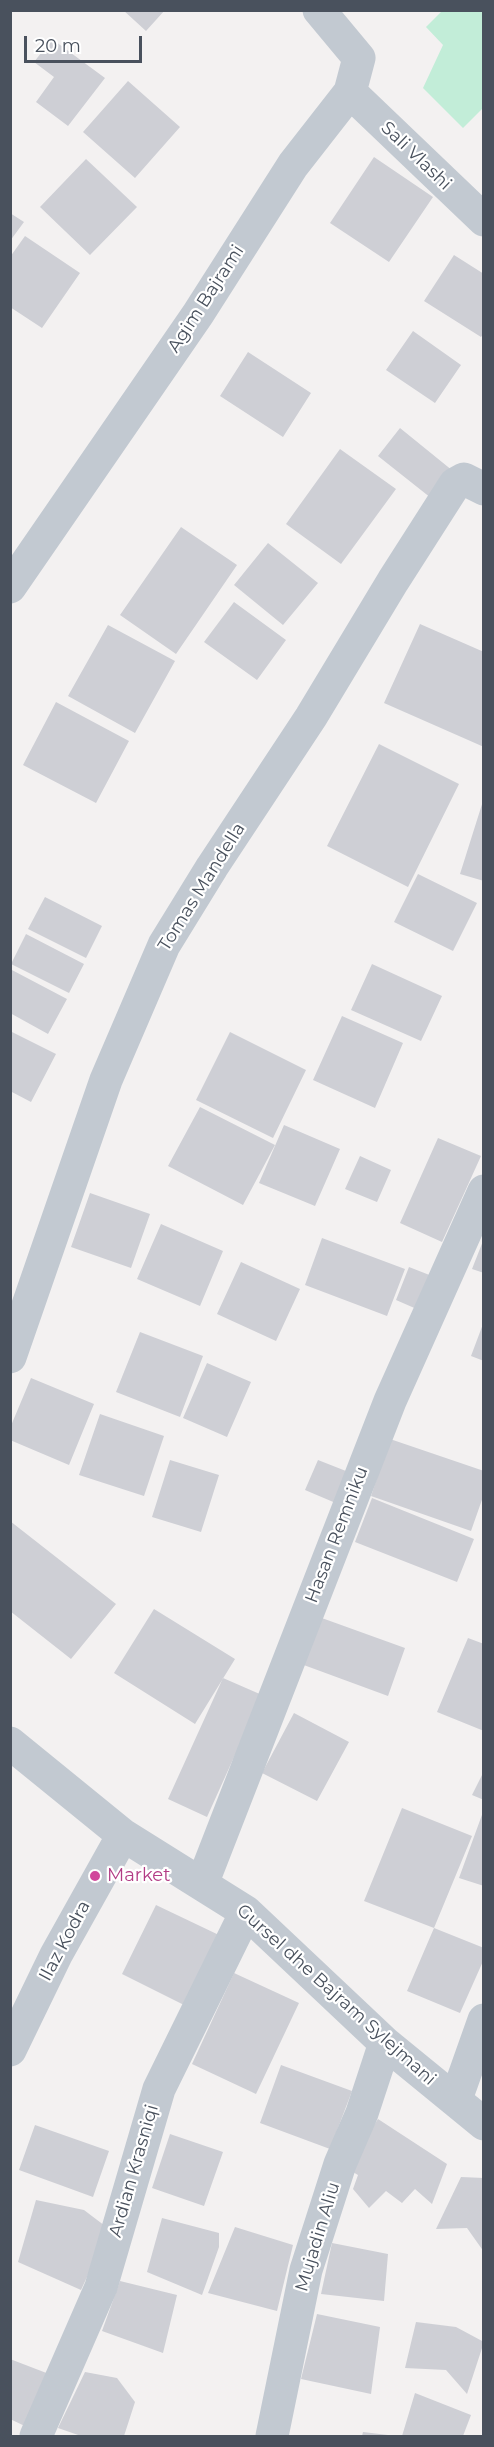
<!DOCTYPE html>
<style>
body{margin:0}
#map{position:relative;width:494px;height:2447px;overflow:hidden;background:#f3f1f1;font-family:Montserrat,sans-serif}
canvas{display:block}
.frame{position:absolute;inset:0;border:12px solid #49515d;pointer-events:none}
.scale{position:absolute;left:24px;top:36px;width:118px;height:27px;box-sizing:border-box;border:3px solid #49515d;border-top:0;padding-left:8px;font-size:18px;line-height:21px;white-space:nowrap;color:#49515d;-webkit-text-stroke:4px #fff;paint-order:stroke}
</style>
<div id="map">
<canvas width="494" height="2447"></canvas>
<div class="frame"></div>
<div class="scale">20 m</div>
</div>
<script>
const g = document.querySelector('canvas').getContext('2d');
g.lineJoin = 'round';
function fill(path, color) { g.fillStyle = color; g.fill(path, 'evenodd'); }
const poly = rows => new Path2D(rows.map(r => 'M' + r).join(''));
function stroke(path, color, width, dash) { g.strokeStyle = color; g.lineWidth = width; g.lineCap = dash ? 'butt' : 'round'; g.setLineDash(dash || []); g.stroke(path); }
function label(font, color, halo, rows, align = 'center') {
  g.font = font + ' Montserrat,sans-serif'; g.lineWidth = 4.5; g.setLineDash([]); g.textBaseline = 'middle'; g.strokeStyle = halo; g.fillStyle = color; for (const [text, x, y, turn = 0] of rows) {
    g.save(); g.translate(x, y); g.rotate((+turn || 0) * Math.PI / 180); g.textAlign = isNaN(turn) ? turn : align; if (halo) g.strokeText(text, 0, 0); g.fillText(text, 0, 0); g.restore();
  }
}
fill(poly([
 [442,11,483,11,483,108,463,128,423,88,443,45,426,27]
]), '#c2edd8');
fill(poly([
 [123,10,165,10,146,31],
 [52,39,105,78,68,126,36,102,54,77,34,62],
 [128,81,180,127,135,178,83,132],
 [374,157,433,197,389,262,330,223],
 [86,159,137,207,90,255,40,207],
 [10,213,24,222,10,241],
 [25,236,80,273,42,328,10,307,10,257],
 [454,255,484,274,484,333,481,337,424,301],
 [413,331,461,365,435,403,386,370],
 [248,352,311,393,283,437,220,396],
 [400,428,453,471,431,498,378,456],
 [340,449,396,489,341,564,286,524],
 [181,527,237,565,176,654,120,615],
 [268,543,318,583,283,625,234,585],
 [234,602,286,640,257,680,204,642],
 [420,624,484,652,484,747,384,703],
 [108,625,175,661,135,733,68,696],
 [56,702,129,741,96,803,23,765],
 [379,744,459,784,408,887,327,846],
 [483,801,484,801,484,881,460,874],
 [418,874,477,903,453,951,394,922],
 [45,897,102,926,86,958,28,929],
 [26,934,84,964,69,993,11,964],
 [372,964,442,996,421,1041,351,1010],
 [10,969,67,999,48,1034,10,1013],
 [342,1016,403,1043,375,1108,313,1080],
 [10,1031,56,1054,31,1102,10,1091],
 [230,1032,306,1070,273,1138,196,1100],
 [200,1107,275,1145,243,1205,168,1166],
 [284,1125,340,1149,315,1206,259,1183],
 [438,1138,481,1156,442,1242,400,1223],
 [360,1156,391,1170,377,1202,345,1189],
 [90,1193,150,1214,131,1268,71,1247],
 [161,1224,223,1251,200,1306,137,1279],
 [322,1238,405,1269,387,1316,305,1285],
 [483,1241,484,1241,484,1273,472,1269],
 [241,1262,300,1289,276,1341,217,1314],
 [409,1267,432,1276,419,1310,396,1300],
 [483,1324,484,1324,484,1361,471,1356],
 [140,1332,203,1356,180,1417,116,1392],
 [207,1363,251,1382,227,1437,183,1418],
 [31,1378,94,1404,69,1465,10,1440,10,1428],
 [100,1414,164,1436,144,1496,79,1475],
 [390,1439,484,1471,484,1494,471,1531,371,1496],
 [170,1460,219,1475,201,1532,152,1517],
 [318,1460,351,1473,338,1504,305,1490],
 [372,1498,474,1539,457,1582,355,1542],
 [10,1521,116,1604,71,1659,10,1611],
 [154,1609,235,1659,195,1724,114,1673],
 [319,1617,405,1648,388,1696,301,1664],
 [468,1638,484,1644,484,1731,437,1712],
 [223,1678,262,1695,207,1817,168,1799],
 [294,1713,349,1742,317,1801,262,1773],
 [484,1771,484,1800,472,1795],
 [402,1808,472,1836,434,1928,364,1901],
 [483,1812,484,1812,484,1886,459,1878],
 [156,1905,221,1936,186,2006,122,1974],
 [434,1928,484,1948,484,1959,460,2013,407,1991],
 [234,1973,299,2003,256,2094,192,2064],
 [281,2065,352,2091,330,2149,260,2123],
 [378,2119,447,2164,432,2204,415,2189,402,2203,386,2191,369,2208,353,2189,358,2175,346,2168],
 [35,2125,109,2151,93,2197,19,2170],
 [170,2134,223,2152,204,2206,152,2188],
 [461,2177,484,2178,484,2252,467,2228,436,2229],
 [36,2200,84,2210,109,2229,81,2290,18,2262],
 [162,2218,219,2233,219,2247,202,2295,147,2272],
 [235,2227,293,2245,277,2311,208,2293],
 [332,2243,388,2254,384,2301,321,2294],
 [120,2281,177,2295,163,2353,102,2331],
 [317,2314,380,2327,371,2394,301,2379],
 [416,2322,456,2327,484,2342,467,2394,446,2370,405,2368],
 [10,2359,49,2374,29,2428,10,2419],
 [85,2372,117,2378,135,2402,124,2436,81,2436,58,2428],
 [415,2393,471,2415,463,2436,402,2436],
 [363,2432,388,2435,387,2436,362,2436]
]), '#cecfd5');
stroke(poly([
 [350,92,484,220],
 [10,587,198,314,293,165,350,92,359,58,319,10],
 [10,1357,106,1080,164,945,212,867,311,717,393,581,455,484,464,479,484,489],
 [10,1743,123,1835,246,1912,385,2043,484,2124],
 [202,1884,390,1401,484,1191],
 [10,2050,56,1955,123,1835],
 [456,2099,484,2020],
 [36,2436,101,2287,159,2089,246,1912],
 [272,2436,306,2270,340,2164,362,2113,385,2043]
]), '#c2c9d1', 33);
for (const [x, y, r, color] of [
 [95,1876,6,"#d1479c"]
]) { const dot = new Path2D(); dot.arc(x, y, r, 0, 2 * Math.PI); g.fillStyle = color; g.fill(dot); stroke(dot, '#fff', 2); }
label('18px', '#49515d', '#fff', [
 ["Sali Vlashi",416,156,44],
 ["Agim Bajrami",206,299,-57],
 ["Tomas Mandella",202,887,-58],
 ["Hasan Remniku",337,1535,-69],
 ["Ilaz Kodra",65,1941,-62],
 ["Gursel dhe Bajram Sylejmani",336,1995,42],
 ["Ardian Krasniqi",134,2171,-74],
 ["Mujadin Aliu",318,2237,-73]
]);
label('18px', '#b23c85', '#fff', [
 ["Market",107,1876]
], 'left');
</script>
